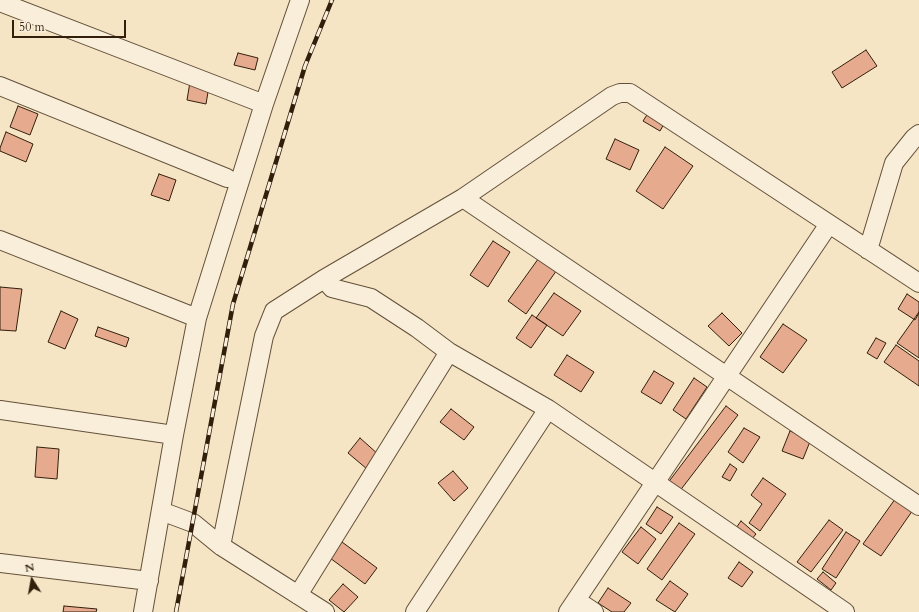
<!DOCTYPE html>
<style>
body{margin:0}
#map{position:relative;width:919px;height:612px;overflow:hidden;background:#f5e5c5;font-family:Cardo,serif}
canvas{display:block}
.north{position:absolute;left:12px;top:560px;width:40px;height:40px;-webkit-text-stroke:3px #f8eed9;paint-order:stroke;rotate:349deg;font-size:11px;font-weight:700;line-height:16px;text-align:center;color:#321f0b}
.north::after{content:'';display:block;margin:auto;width:14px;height:18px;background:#321f0b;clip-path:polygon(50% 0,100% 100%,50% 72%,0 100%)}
.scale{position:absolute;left:12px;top:20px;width:114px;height:18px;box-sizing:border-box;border:2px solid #321f0b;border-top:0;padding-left:5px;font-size:12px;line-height:14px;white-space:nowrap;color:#321f0b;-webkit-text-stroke:3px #f8eed9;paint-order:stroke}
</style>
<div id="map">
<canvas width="919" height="612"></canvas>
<div class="north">N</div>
<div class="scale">50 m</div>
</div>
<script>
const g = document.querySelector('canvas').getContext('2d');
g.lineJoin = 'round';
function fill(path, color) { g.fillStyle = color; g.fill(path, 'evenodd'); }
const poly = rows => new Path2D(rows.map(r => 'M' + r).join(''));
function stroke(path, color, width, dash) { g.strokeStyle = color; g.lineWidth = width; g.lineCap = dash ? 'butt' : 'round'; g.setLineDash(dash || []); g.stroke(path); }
const building = poly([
 [866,50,877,66,842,88,832,72,866,50],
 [238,53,258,58,255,70,234,65,238,53],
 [190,82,209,86,206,104,187,100,190,82],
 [18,106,38,114,30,135,10,127,18,106],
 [652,107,668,117,660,131,643,121,652,107],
 [6,132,33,144,26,162,0,151,0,148,6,132],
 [615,139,639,150,630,170,606,159,615,139],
 [665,147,693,166,663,209,636,191,665,147],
 [159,174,176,180,169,201,151,195,159,174],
 [493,241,510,252,488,287,470,275,493,241],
 [541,255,559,267,526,314,508,301,541,255],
 [0,287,22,289,16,331,0,330,0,287],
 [554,293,581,311,563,336,536,318,554,293],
 [907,294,919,302,919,313,915,320,898,309,907,294],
 [61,311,78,319,65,349,48,342,61,311],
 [919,312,919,358,897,343,919,312],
 [722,313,742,333,729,346,708,326,722,313],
 [532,315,547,325,531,348,516,338,532,315],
 [783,324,807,340,783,373,760,357,783,324],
 [98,327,129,338,126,347,95,336,98,327],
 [876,338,886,343,877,359,867,353,876,338],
 [896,345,919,361,919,386,884,362,896,345],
 [567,355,594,372,581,392,554,375,567,355],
 [654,371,674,383,661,404,641,392,654,371],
 [694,378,707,387,686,419,673,410,694,378],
 [726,406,738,415,679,492,667,484,726,406],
 [451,409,474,427,464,440,440,422,451,409],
 [744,428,760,437,743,463,728,452,744,428],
 [790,431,811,439,803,459,782,451,790,431],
 [360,438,379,455,367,469,348,453,360,438],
 [37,447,59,449,57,479,35,477,37,447],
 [730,464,737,469,730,481,722,477,730,464],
 [453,471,468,488,454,501,438,483,453,471],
 [763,478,786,494,760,531,749,523,762,504,751,495,763,478],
 [898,495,915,507,881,556,863,544,898,495],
 [657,507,673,517,661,534,646,524,657,507],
 [829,520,843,530,811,572,797,562,829,520],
 [741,521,756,534,751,540,736,528,741,521],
 [679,523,695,534,662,580,647,569,679,523],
 [641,527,656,539,638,564,622,552,641,527],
 [846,532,860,541,836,578,822,569,846,532],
 [342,542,377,568,365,584,330,558,342,542],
 [739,562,753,572,742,587,728,578,739,562],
 [823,572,836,583,831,590,817,579,823,572],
 [670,581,688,594,675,612,656,600,670,581],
 [343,584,358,597,344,612,329,600,343,584],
 [608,588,631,603,624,612,612,612,598,603,608,588],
 [64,606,97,609,96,612,63,612,64,606]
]);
fill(building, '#e6aa8f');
stroke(building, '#321f0b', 1);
const minor = poly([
 [0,2,264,104],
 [0,86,227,178],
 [463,198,919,506],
 [0,240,197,318],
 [868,250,894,163,914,138,919,134],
 [324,279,332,288,371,298,417,328,449,352,548,409,845,612],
 [0,410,174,435],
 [161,511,193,523,221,546,325,612],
 [221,546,264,336,274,311,324,279,463,198,612,96,620,93,630,93,919,283],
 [0,563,149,581],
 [298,595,449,352],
 [576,600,594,612],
 [143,612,174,435,197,318,264,104,300,0],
 [415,612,548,409],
 [568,612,829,224]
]);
stroke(minor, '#63503a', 20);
stroke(minor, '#f8eed9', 18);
const rail = poly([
 [176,612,233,304,305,66,332,0]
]);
stroke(rail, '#321f0b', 4.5);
stroke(rail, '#f8eed9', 3, [9]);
</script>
